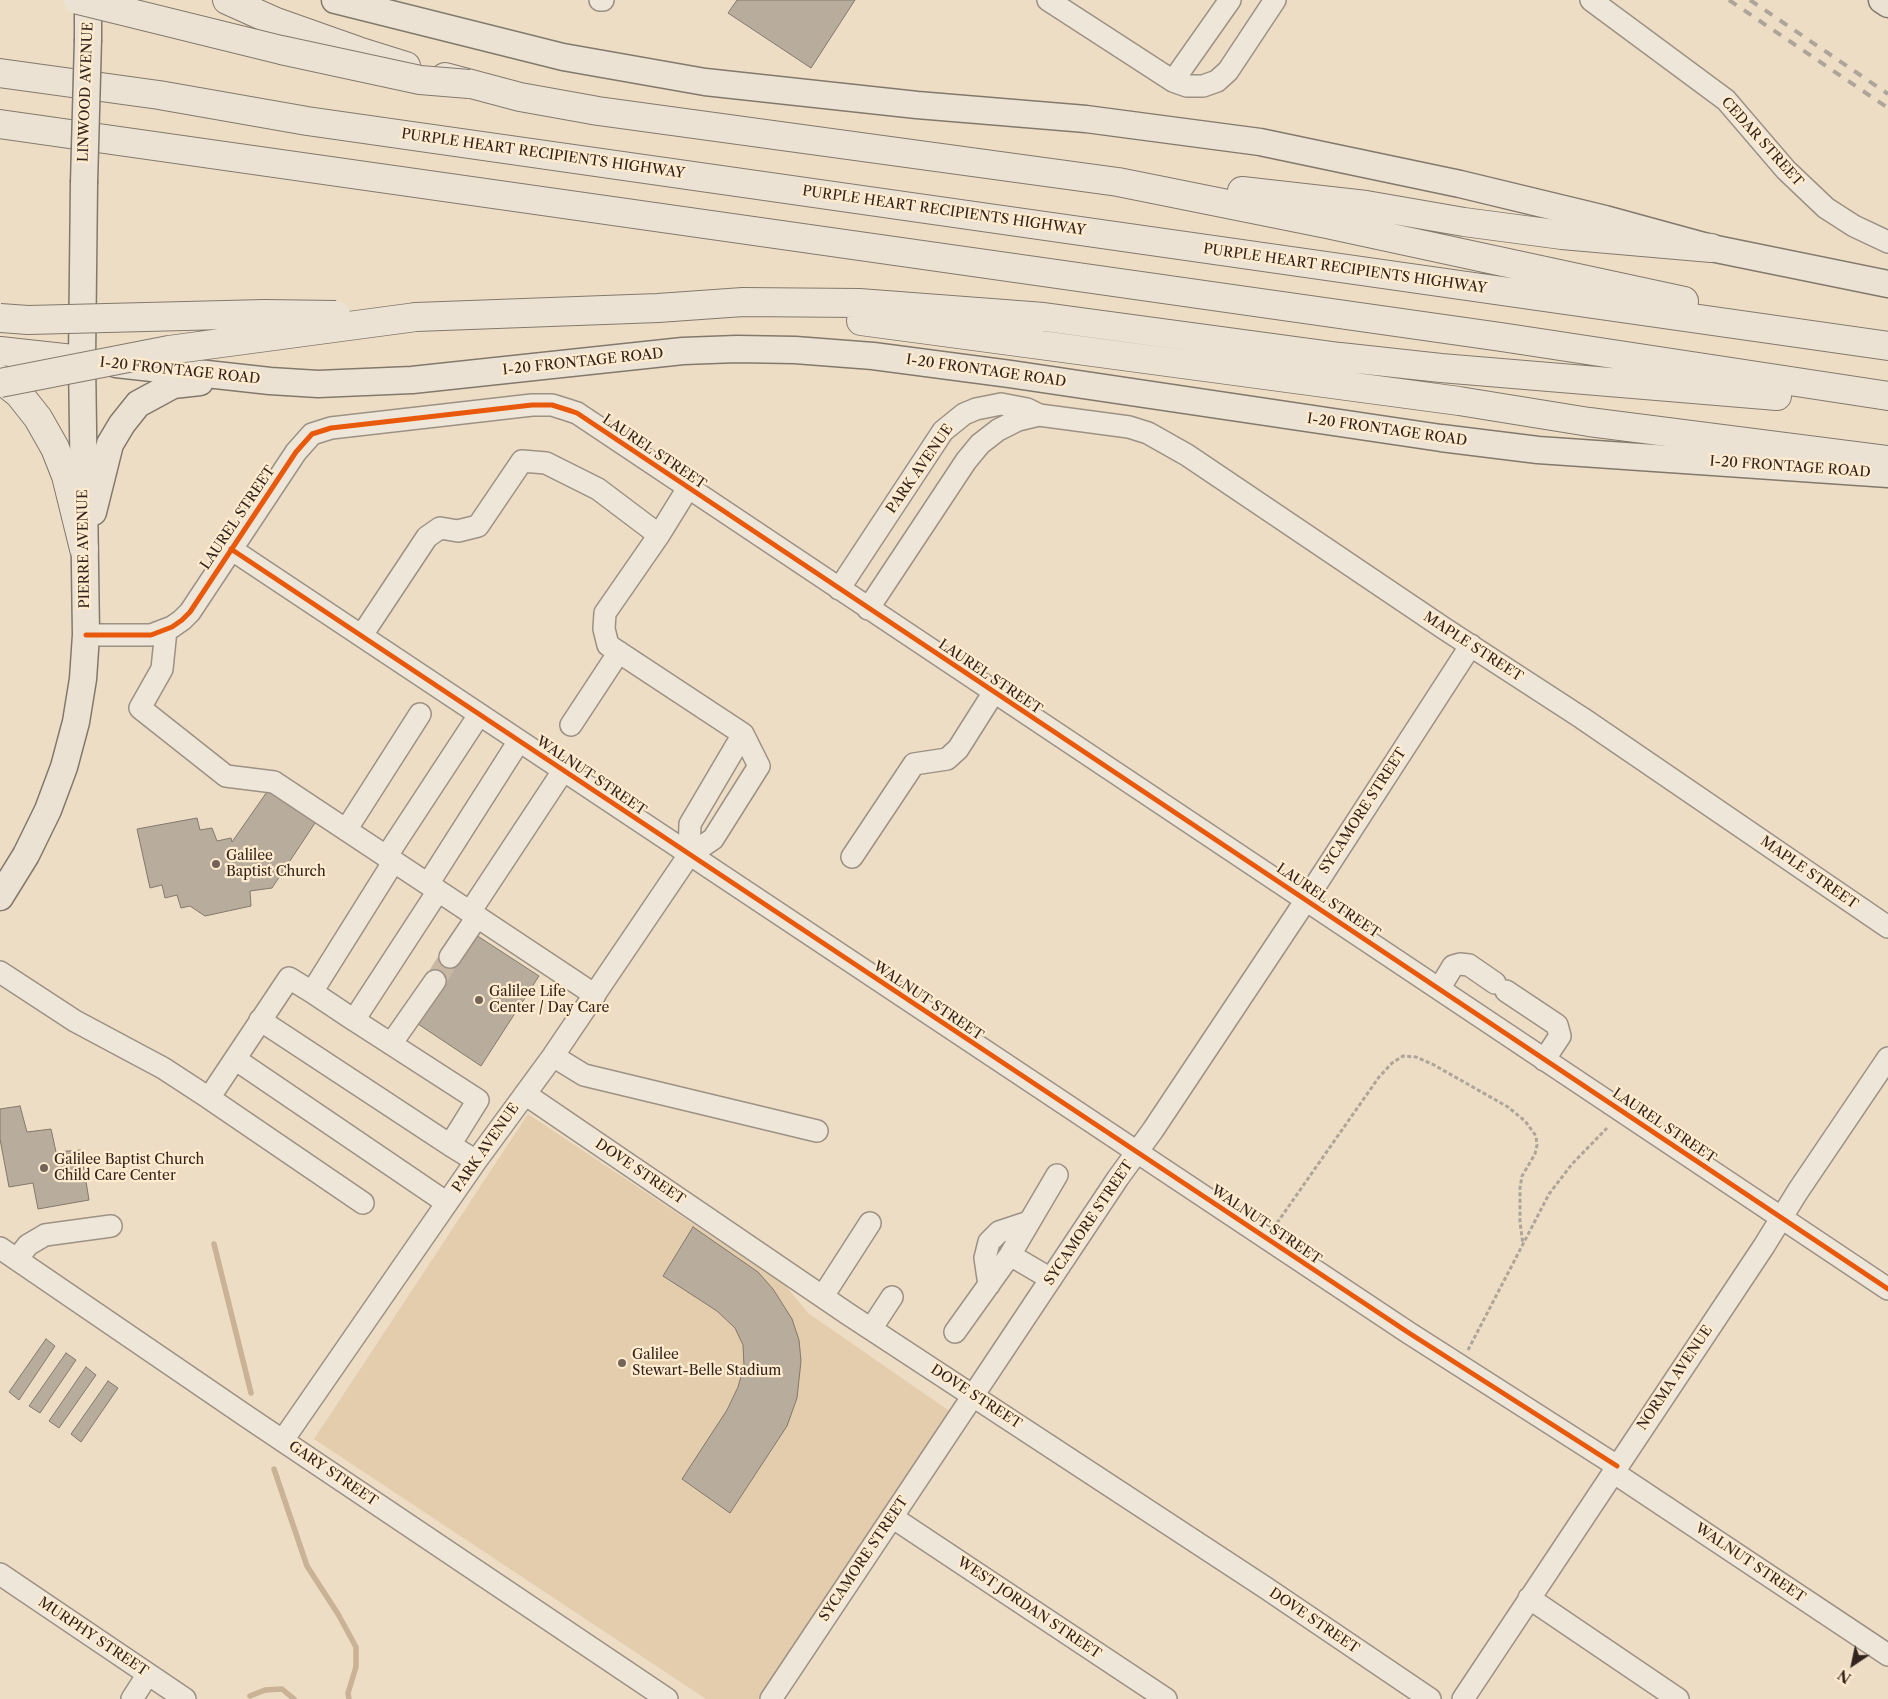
<!DOCTYPE html>
<style>
body{margin:0}
#map{position:relative;width:1888px;height:1699px;overflow:hidden;background:#eeddc5;font-family:"Libre Caslon Text",serif}
canvas{display:block}
.north{position:absolute;left:1828px;top:1639px;width:50px;height:50px;-webkit-text-stroke:4px #ffebce;paint-order:stroke;rotate:214deg;font-size:14px;font-weight:700;line-height:20px;text-align:center;color:#31231d}
.north::after{content:'';display:block;margin:auto;width:18px;height:22px;background:#31231d;clip-path:polygon(50% 0,100% 100%,50% 72%,0 100%)}
</style>
<div id="map">
<canvas width="1888" height="1699"></canvas>
<div class="north">N</div>
</div>
<script>
const g = document.querySelector('canvas').getContext('2d');
g.lineJoin = 'round';
function fill(path, color) { g.fillStyle = color; g.fill(path, 'evenodd'); }
const poly = rows => new Path2D(rows.map(r => 'M' + r).join(''));
function stroke(path, color, width, dash) { g.strokeStyle = color; g.lineWidth = width; g.lineCap = dash ? 'butt' : 'round'; g.setLineDash(dash || []); g.stroke(path); }
function label(font, color, halo, rows, align = 'center') {
  g.font = font + ' "Libre Caslon Text",serif'; g.lineWidth = 4.5; g.setLineDash([]); g.textBaseline = 'middle'; g.strokeStyle = halo; g.fillStyle = color; for (const [text, x, y, turn = 0] of rows) {
    g.save(); g.translate(x, y); g.rotate((+turn || 0) * Math.PI / 180); g.textAlign = isNaN(turn) ? turn : align; if (halo) g.strokeText(text, 0, 0); g.fillText(text, 0, 0); g.restore();
  }
}
fill(poly([
 [528,1114,785,1285,808,1313,951,1412,758,1699,706,1699,314,1439]
]), '#e4cdad');
stroke(poly([
 [214,1244,251,1393],
 [274,1469,307,1566,338,1614,356,1647,356,1667,348,1693,349,1699],
 [250,1696,265,1690,282,1689,294,1699]
]), '#c9b295', 5.5);
const building = poly([
 [737,0,855,0,811,68,728,13,737,0],
 [269,789,317,820,272,888,250,891,251,906,205,916,190,906,181,908,177,895,165,898,162,885,150,888,137,829,197,818,200,830,212,828,217,841,231,838,232,842,269,789],
 [476,935,539,976,481,1066,418,1024,476,935],
 [20,1106,27,1132,51,1129,56,1152,81,1150,89,1200,38,1209,33,1183,9,1187,0,1139,0,1109,20,1106],
 [693,1227,758,1272,773,1289,792,1319,799,1340,801,1361,797,1398,787,1426,730,1513,682,1479,727,1410,738,1387,744,1366,743,1345,735,1328,717,1311,663,1276,693,1227],
 [46,1339,55,1346,19,1400,9,1392,46,1339],
 [66,1353,76,1360,40,1413,29,1406,66,1353],
 [86,1367,96,1375,59,1428,49,1421,86,1367],
 [108,1381,118,1388,81,1442,71,1434,108,1381]
]);
fill(building, '#b8ac9d');
stroke(building, '#82786c', 1);
stroke(poly([
 [435,981,450,957]
]), '#c8b8a3', 21, [21, 11]);
const minor = poly([
 [600,0,603,0],
 [1048,0,1173,81,1187,86,1203,86,1217,81,1228,71,1275,0],
 [1591,0,1726,100,1786,170,1826,208,1854,226,1888,242],
 [1173,81,1230,0],
 [659,535,688,488],
 [231,549,1409,1333,1617,1466],
 [839,589,943,431,964,414,976,409,1001,404,1027,409,1039,415,1129,427,1148,433,1187,455,1445,629,1582,718,1888,927],
 [868,609,966,461,980,444,998,430,1018,420,1039,415],
 [166,630,162,669,140,708,226,776,274,782,470,912,563,771],
 [86,635,151,635,172,627,182,620,190,612,296,452,312,434,331,428,532,405,552,405,568,410,577,413,1888,1289],
 [571,725,619,652],
 [346,830,420,714],
 [689,855,690,824,743,734],
 [386,857,479,715],
 [852,857,914,764,947,759,958,749,994,692],
 [394,861,312,992,354,1020,438,891],
 [428,884,519,741],
 [470,912,595,995],
 [450,957,477,917],
 [0,972,75,1021,163,1068,209,1098],
 [1439,989,1453,966,1460,964,1469,965,1495,983],
 [1506,991,1557,1025,1560,1036,1544,1060],
 [312,992,289,978,209,1098,363,1203],
 [260,1020,450,1145],
 [354,1020,478,1100,450,1145,476,1161],
 [391,1044,435,981],
 [553,1056,584,1075,817,1131],
 [235,1059,447,1203],
 [525,1094,848,1314,1266,1588,1430,1699],
 [0,1248,246,1416,667,1699],
 [1010,1255,1057,1175],
 [17,1259,28,1245,45,1235,111,1226],
 [989,1285,985,1258,989,1242,999,1232,1029,1222],
 [823,1296,870,1223],
 [871,1329,892,1297],
 [955,1332,1010,1255,1051,1279],
 [283,1440,476,1161,553,1056,689,855,713,839,759,766,743,734,608,645,604,629,605,613,659,535,598,489,546,463,522,461,478,526,458,531,440,528,427,537,362,635],
 [1613,1472,1888,1655],
 [892,1517,1166,1699],
 [0,1574,185,1699],
 [1529,1598,1678,1699],
 [132,1699,148,1674],
 [771,1699,1118,1178,1153,1130,1306,900,1471,645],
 [1463,1699,1764,1246,1798,1191,1888,1058]
]);
const major = poly([
 [335,0,563,57,705,82,917,105,1086,119,1260,142,1460,184,1605,219,1711,248,1888,284],
 [1882,0,1888,4],
 [88,39,88,0],
 [116,364,270,381,318,384,412,380,683,351,737,349,795,350,873,356,1010,374,1441,438,1538,450,1888,474],
 [93,512,110,444,122,424,138,404,173,385,200,382],
 [0,897,26,855,48,810,64,767,76,722,83,679,86,635,82,360,84,183]
]);
const highway = poly([
 [227,0,276,22,358,51,406,66],
 [0,73,159,95,307,121,1888,346],
 [445,77,520,97,598,111,1118,182,1327,224,1684,301],
 [0,124,1501,337,1888,396],
 [1242,191,1366,205,1464,222,1562,235,1711,248],
 [416,317,658,308,743,302,859,303,1044,317,1340,357,1441,368,1777,396],
 [861,321,1459,401,1589,422,1888,460],
 [0,351,82,360],
 [0,379,19,394,38,418,55,448,66,476,84,549]
]);
stroke(minor, '#9c9184', 24);
stroke(major, '#82786c', 29);
stroke(highway, '#82786c', 30);
stroke(poly([
 [1277,1223,1379,1077,1392,1063,1403,1056,1416,1057,1434,1065,1508,1107,1525,1121,1536,1136,1537,1145,1535,1154,1522,1176,1520,1188,1520,1222,1523,1245],
 [1468,1350,1549,1194,1572,1164,1607,1128]
]), '#ada49a', 3, [4, 2.5]);
stroke(minor, '#efe6da', 21);
stroke(major, '#ece2d4', 26);
stroke(highway, '#ece2d4', 28);
stroke(poly([
 [1729,0,1888,108],
 [1750,0,1888,94]
]), '#ada49a', 4, [9, 9]);
const majorBridge = poly([
 [84,183,88,39]
]);
const highwayBridge = poly([
 [78,0,281,50,420,80,469,84],
 [0,318,28,320,264,314,336,315],
 [0,383,169,350,416,317]
]);
stroke(majorBridge, '#82786c', 29, []);
stroke(highwayBridge, '#82786c', 30, []);
stroke(majorBridge, '#ece2d4', 26);
stroke(highwayBridge, '#ece2d4', 28);
stroke(poly([
 [231,549,1409,1333,1617,1466],
 [86,635,151,635,172,627,182,620,190,612,296,452,312,434,331,428,532,405,552,405,568,410,577,413,1888,1289]
]), '#e8590c', 5);
for (const [x, y, r, color] of [
 [216,864,5,"#736458"],
 [479,1000,5,"#736458"],
 [44,1168,5,"#736458"],
 [622,1363,5,"#736458"]
]) { const dot = new Path2D(); dot.arc(x, y, r, 0, 2 * Math.PI); g.fillStyle = color; g.fill(dot); stroke(dot, '#ffebce', 2); }
label('14px', '#31231d', '#ffebce', [
 ["LINWOOD AVENUE",86,92,-88],
 ["CEDAR STREET",1762,142,48],
 ["PURPLE HEART RECIPIENTS HIGHWAY",543,154,8],
 ["PURPLE HEART RECIPIENTS HIGHWAY",944,211,8],
 ["PURPLE HEART RECIPIENTS HIGHWAY",1345,269,8],
 ["I-20 FRONTAGE ROAD",583,362,-6],
 ["I-20 FRONTAGE ROAD",180,371,6],
 ["I-20 FRONTAGE ROAD",986,371,8],
 ["I-20 FRONTAGE ROAD",1387,430,8],
 ["LAUREL STREET",654,452,34],
 ["I-20 FRONTAGE ROAD",1790,467,4],
 ["PARK AVENUE",920,469,-55],
 ["LAUREL STREET",238,518,-56],
 ["PIERRE AVENUE",84,549,-91],
 ["MAPLE STREET",1473,647,33],
 ["LAUREL STREET",990,677,34],
 ["WALNUT STREET",591,776,34],
 ["SYCAMORE STREET",1363,811,-57],
 ["MAPLE STREET",1809,873,35],
 ["LAUREL STREET",1328,901,34],
 ["WALNUT STREET",928,1001,34],
 ["LAUREL STREET",1664,1126,34],
 ["PARK AVENUE",486,1148,-55],
 ["DOVE STREET",640,1172,34],
 ["SYCAMORE STREET",1089,1223,-56],
 ["WALNUT STREET",1266,1225,34],
 ["NORMA AVENUE",1675,1378,-56],
 ["DOVE STREET",976,1397,33],
 ["GARY STREET",333,1474,34],
 ["SYCAMORE STREET",864,1559,-56],
 ["WALNUT STREET",1750,1563,34],
 ["WEST JORDAN STREET",1029,1608,34],
 ["DOVE STREET",1314,1621,34],
 ["MURPHY STREET",93,1637,34]
]);
label('14px', '#31231d', '#ffebce', [
 ["Galilee",226,856],
 ["Baptist Church",226,872],
 ["Galilee Life",489,992],
 ["Center / Day Care",489,1008],
 ["Galilee Baptist Church",54,1160],
 ["Child Care Center",54,1176],
 ["Galilee",632,1355],
 ["Stewart-Belle Stadium",632,1371]
], 'left');
</script>
